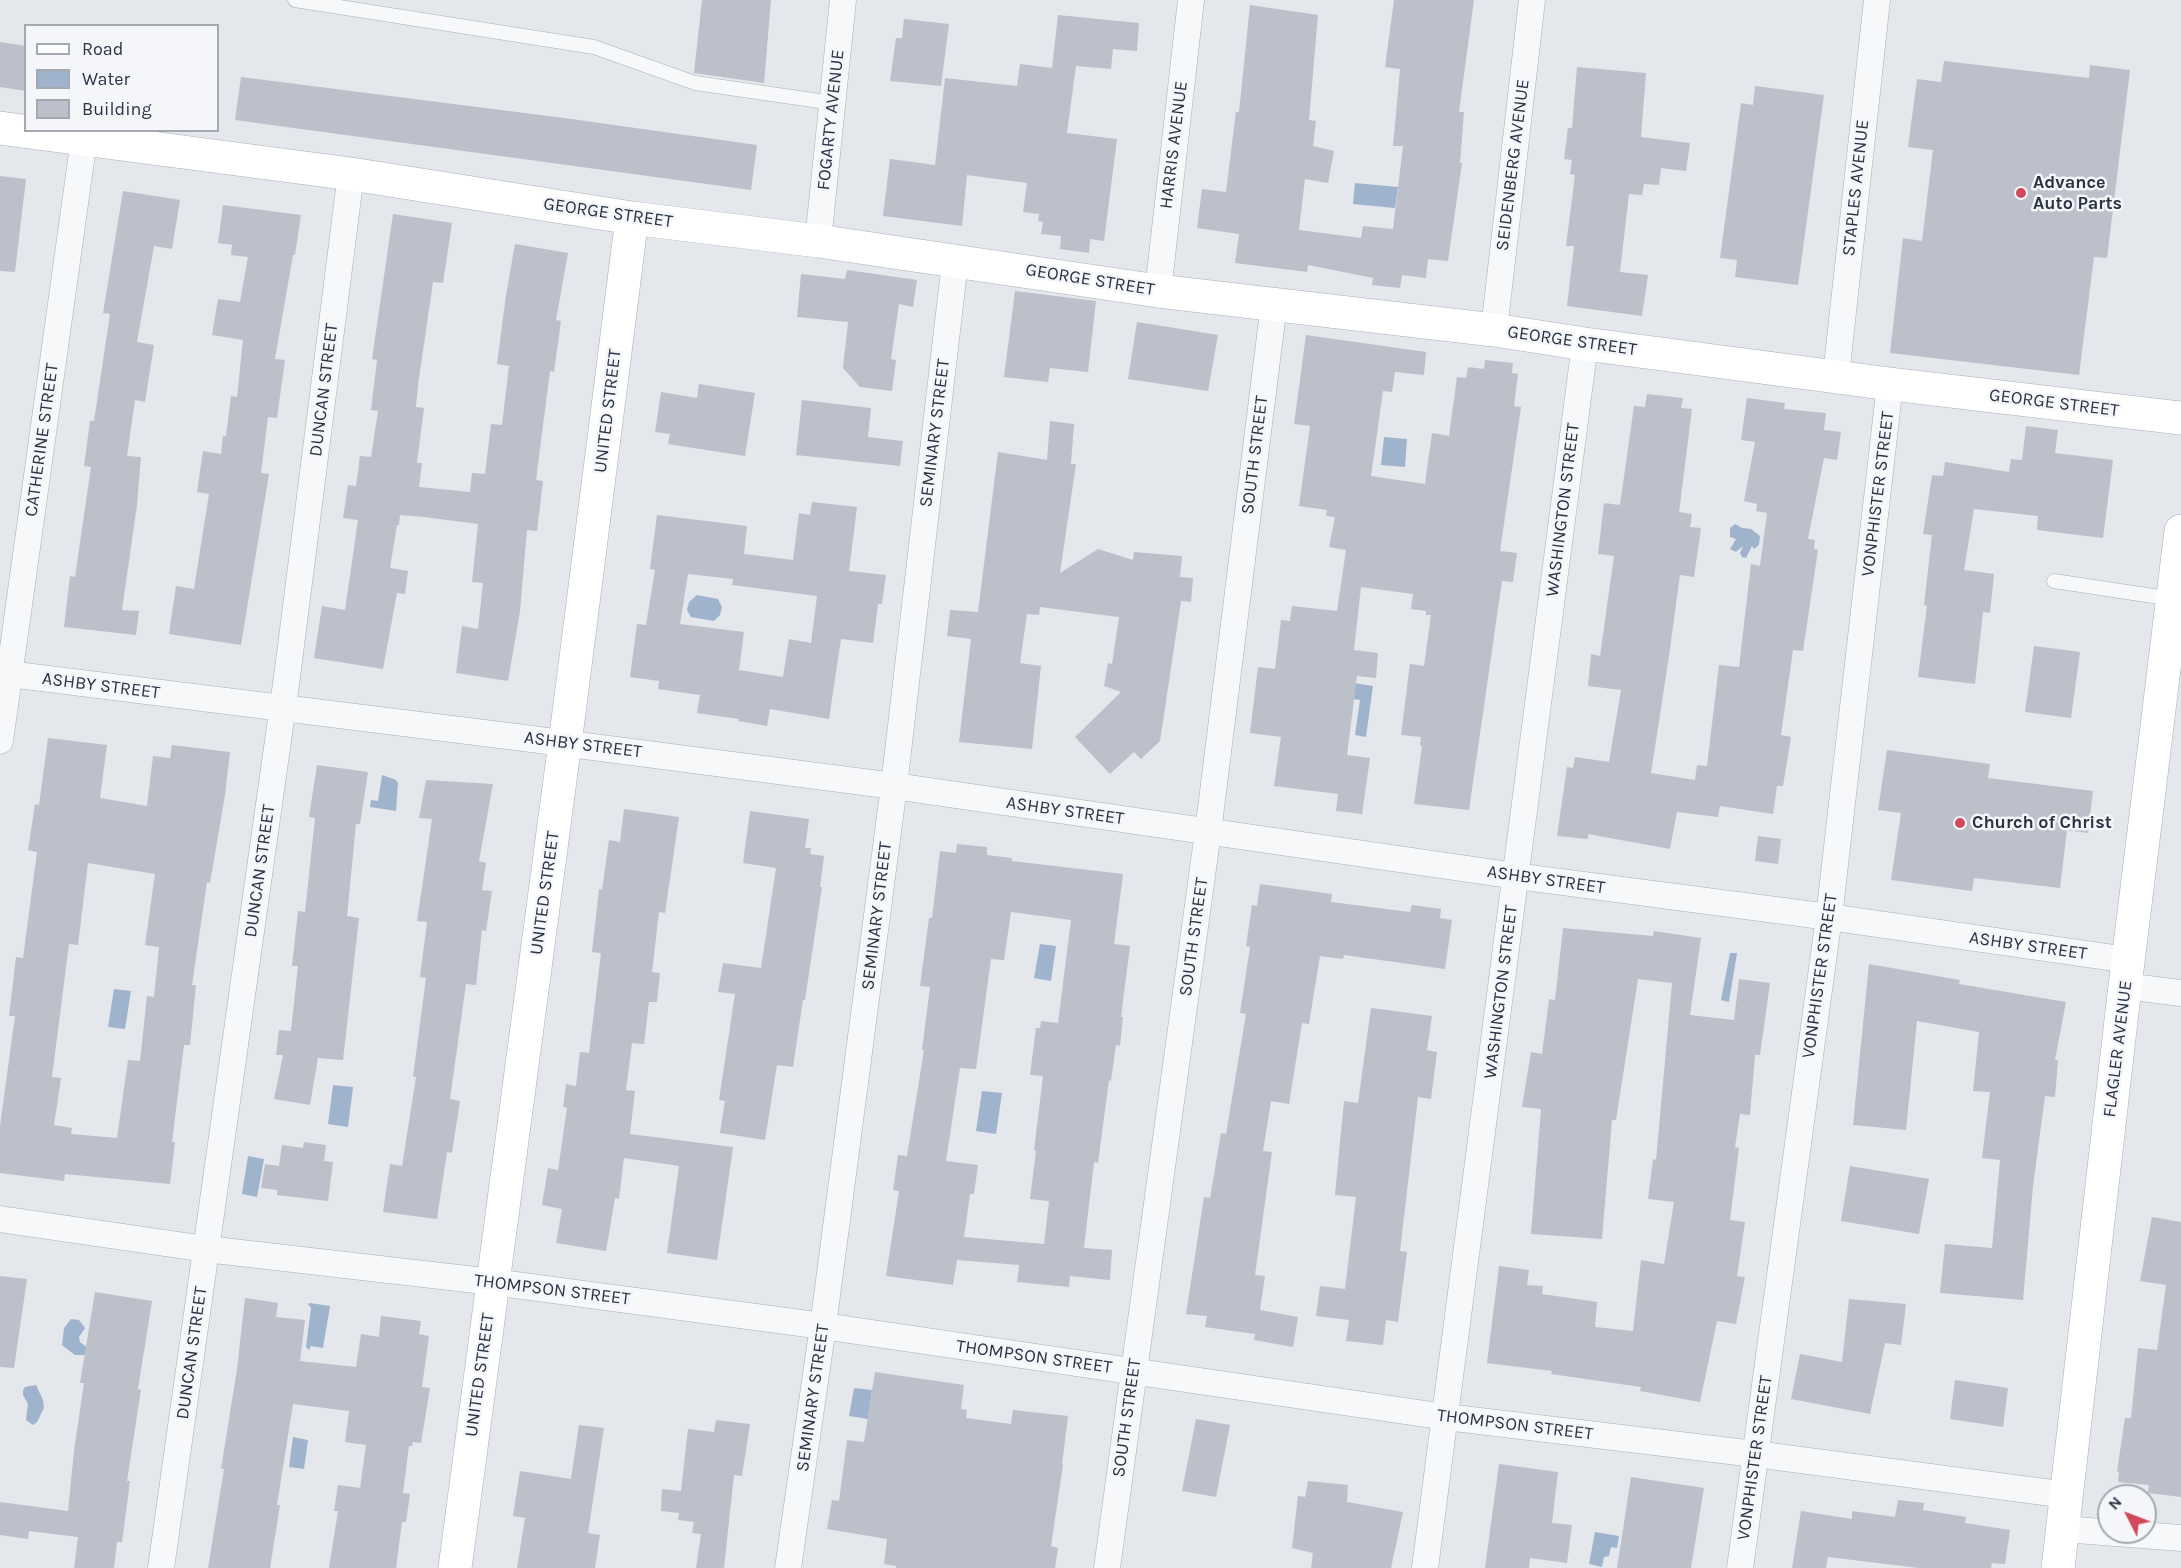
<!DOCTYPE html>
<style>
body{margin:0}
#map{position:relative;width:2181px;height:1568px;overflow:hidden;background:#e4e7ec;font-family:Karla,sans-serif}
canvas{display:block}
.legend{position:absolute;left:24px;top:24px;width:195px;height:108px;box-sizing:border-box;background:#f4f6f9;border:2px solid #a4a8b1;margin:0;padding:8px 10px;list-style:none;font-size:18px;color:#2b3445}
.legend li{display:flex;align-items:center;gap:12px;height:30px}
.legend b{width:30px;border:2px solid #a4a8b1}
.north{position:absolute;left:2097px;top:1484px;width:60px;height:60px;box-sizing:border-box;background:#f4f6f9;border:2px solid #a4a8b1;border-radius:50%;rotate:312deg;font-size:16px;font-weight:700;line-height:24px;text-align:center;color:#2b3445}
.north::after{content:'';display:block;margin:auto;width:21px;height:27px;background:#d1495b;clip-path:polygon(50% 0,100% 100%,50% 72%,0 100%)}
</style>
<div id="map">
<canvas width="2181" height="1568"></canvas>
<ul class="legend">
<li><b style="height:8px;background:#fff"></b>Road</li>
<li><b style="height:16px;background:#9fb4cc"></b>Water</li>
<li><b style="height:16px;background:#bbc0ca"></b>Building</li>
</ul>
<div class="north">N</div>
</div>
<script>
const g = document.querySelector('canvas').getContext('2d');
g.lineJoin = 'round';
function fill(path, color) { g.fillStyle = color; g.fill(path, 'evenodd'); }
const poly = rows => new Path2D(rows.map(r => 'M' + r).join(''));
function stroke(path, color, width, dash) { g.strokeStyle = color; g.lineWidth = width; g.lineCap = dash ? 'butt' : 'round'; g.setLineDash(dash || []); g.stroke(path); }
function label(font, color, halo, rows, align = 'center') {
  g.font = font + ' Karla,sans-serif'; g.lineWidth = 5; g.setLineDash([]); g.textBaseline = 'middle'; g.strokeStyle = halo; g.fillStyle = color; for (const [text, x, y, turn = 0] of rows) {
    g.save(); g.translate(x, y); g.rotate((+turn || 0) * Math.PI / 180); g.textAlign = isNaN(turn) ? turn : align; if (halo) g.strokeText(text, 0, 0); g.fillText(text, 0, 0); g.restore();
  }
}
fill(poly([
 [1355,183,1398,187,1395,208,1353,204],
 [1384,437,1407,439,1405,467,1381,465],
 [1735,524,1742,528,1751,529,1760,536,1759,545,1754,549,1752,546,1746,558,1742,557,1740,553,1743,546,1736,552,1730,549,1736,539,1730,537,1730,528],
 [697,595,718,599,722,607,720,615,714,621,691,617,687,610,689,602],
 [1354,683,1373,686,1366,737,1355,735,1360,700,1346,698],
 [382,775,396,780,398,783,396,811,370,807,371,800,378,801],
 [1040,944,1056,946,1051,981,1034,978],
 [1730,953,1737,953,1729,1002,1721,1000],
 [114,989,131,991,125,1029,108,1027],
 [333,1085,353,1087,348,1127,328,1124],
 [982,1091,1002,1093,996,1134,976,1131],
 [248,1156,264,1159,257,1197,242,1194],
 [310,1303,330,1306,323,1348,311,1346,309,1350,306,1347,311,1308,308,1304],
 [71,1319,79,1320,85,1328,79,1337,80,1342,88,1348,85,1355,75,1355,62,1345,64,1328],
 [36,1385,43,1400,44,1408,37,1422,33,1425,26,1420,28,1404,23,1395,23,1390,25,1387],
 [854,1388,872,1390,868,1419,849,1416],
 [293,1437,308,1440,304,1469,289,1467],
 [1595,1532,1619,1536,1617,1548,1611,1547,1609,1556,1604,1557,1602,1567,1589,1564]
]), '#9fb4cc');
fill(poly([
 [702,0,771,0,764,83,694,73],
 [1394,0,1474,0,1459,112,1464,112,1460,163,1462,163,1448,261,1428,259,1426,278,1402,275,1400,288,1372,285,1373,278,1308,265,1307,272,1235,263,1239,234,1197,228,1202,189,1226,192,1236,112,1239,112,1250,5,1318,15,1309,120,1316,121,1313,146,1334,151,1328,183,1305,179,1299,230,1361,238,1363,226,1393,229,1403,146,1393,146,1400,69,1385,67],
 [1058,15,1139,23,1137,51,1113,49,1111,69,1076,66,1067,133,1117,139,1104,241,1090,239,1089,253,1060,249,1061,236,1041,234,1043,222,1038,221,1039,214,1023,212,1027,183,967,175,962,226,883,216,890,159,935,165,945,78,1017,86,1020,64,1052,68],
 [904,19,949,24,941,86,890,81,896,38,902,38],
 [0,42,26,46,26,91,0,87],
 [1944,61,2089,78,2090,65,2130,70,2107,258,2094,257,2079,375,1890,353,1903,238,1922,241,1933,150,1908,147,1917,79,1941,82],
 [1577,67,1646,73,1641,137,1690,143,1686,171,1661,168,1659,185,1644,184,1642,195,1629,194,1620,272,1648,275,1642,316,1567,306,1574,246,1566,246,1575,175,1570,174,1572,160,1564,159,1568,128,1572,128],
 [241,77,564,118,757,145,751,190,235,120],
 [1755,86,1824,95,1798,285,1735,277,1737,260,1720,258,1741,103,1753,105],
 [0,176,26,179,15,272,0,271],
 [123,191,180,200,172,249,154,246,137,342,154,345,145,402,135,400,127,456,141,457,137,505,122,610,139,611,136,635,64,627,70,576,75,577,91,467,84,466,90,421,94,421,110,314,103,313],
 [223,205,301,215,295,255,293,255,275,359,285,360,277,418,268,417,261,473,269,474,241,645,169,634,176,586,194,589,209,494,197,492,203,451,221,454,223,436,226,436,231,396,237,397,243,340,212,335,218,299,240,302,248,257,231,255,232,245,218,243],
 [393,214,452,223,443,283,433,282,418,385,416,407,424,408,417,463,422,463,419,487,470,492,472,473,485,474,491,424,502,425,509,366,497,364,506,295,515,244,568,253,556,320,561,321,554,372,550,371,536,480,543,481,537,531,527,530,520,611,508,681,456,673,462,626,478,629,483,583,472,582,478,524,424,517,400,515,399,525,397,525,390,568,408,571,405,594,397,593,383,669,314,658,322,606,345,610,358,520,343,518,348,485,356,486,360,456,371,457,378,411,371,410,377,360,372,359],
 [847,270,917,280,913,307,899,304,891,359,896,360,892,391,860,387,843,368,848,322,797,317,801,274,845,279],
 [1015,291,1096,301,1088,372,1050,368,1048,382,1004,377],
 [1137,322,1218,335,1208,391,1128,379],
 [1306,335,1426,352,1424,375,1395,372,1392,392,1383,391,1371,476,1425,484,1432,433,1449,436,1457,377,1466,378,1468,367,1484,369,1485,360,1513,363,1512,373,1518,374,1514,406,1521,407,1500,551,1517,553,1513,582,1502,581,1469,810,1414,804,1422,746,1420,746,1421,737,1401,735,1410,664,1424,666,1431,615,1426,615,1426,611,1411,609,1413,594,1361,587,1354,650,1378,653,1376,678,1357,676,1347,755,1370,758,1362,814,1336,811,1338,794,1274,786,1281,737,1250,733,1258,667,1275,669,1281,620,1290,621,1292,606,1337,611,1346,550,1329,547,1335,517,1326,516,1327,510,1299,506,1310,426,1294,424],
 [699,384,755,393,745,456,668,444,670,434,655,432,661,392,697,398],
 [1647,394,1683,398,1681,408,1692,409,1679,512,1692,514,1690,527,1701,528,1694,577,1680,575,1669,656,1651,773,1695,780,1697,765,1707,766,1719,665,1739,667,1751,564,1760,566,1767,513,1756,511,1757,504,1744,501,1755,442,1741,440,1747,398,1785,403,1784,409,1826,413,1824,430,1841,432,1837,460,1824,458,1808,539,1815,540,1814,549,1818,550,1803,651,1793,650,1781,735,1791,737,1783,786,1777,786,1773,814,1720,806,1718,817,1677,812,1670,849,1588,834,1588,839,1557,836,1567,767,1573,768,1575,757,1609,762,1621,690,1588,686,1591,654,1600,656,1614,556,1598,554,1604,503,1620,505,1634,406,1645,407],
 [802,400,871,408,868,437,903,441,900,466,796,455],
 [1050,421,1074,424,1071,464,1076,464,1060,573,1098,549,1133,560,1134,552,1182,556,1180,577,1193,578,1191,602,1181,601,1160,741,1141,759,1134,752,1110,774,1075,737,1121,692,1104,686,1108,663,1112,664,1119,617,1040,607,1039,615,1027,614,1020,663,1041,666,1032,749,959,742,971,639,947,636,950,610,978,612,998,452,1047,460],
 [2026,426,2058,430,2055,453,2113,460,2103,538,2037,530,2038,516,1974,509,1964,570,1994,574,1990,613,1983,612,1975,684,1918,677,1927,606,1924,605,1932,535,1923,534,1932,475,1943,476,1945,462,2009,472,2011,459,2022,460],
 [812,502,857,507,849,571,886,575,882,604,878,604,873,643,841,639,829,719,770,709,767,726,738,721,739,719,697,713,700,695,658,689,659,681,630,677,637,624,646,625,655,570,650,569,657,515,747,526,744,554,793,560,799,513,810,515],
 [688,574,733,579,732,585,817,596,811,643,789,639,783,677,739,670,744,632,680,624],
 [2034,646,2080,652,2071,718,2025,712],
 [48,738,107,745,100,798,147,806,153,756,170,758,172,745,230,752,225,795,210,883,207,882,192,985,196,985,190,1045,184,1045,172,1142,175,1142,170,1184,65,1174,64,1181,0,1173,0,1126,15,1016,9,1016,16,957,23,958,37,852,28,850,35,804,39,805],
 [88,863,155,874,145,945,159,947,154,997,147,996,140,1061,128,1060,117,1138,71,1134,72,1128,54,1125,61,1078,52,1077,69,944,78,945],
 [1887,750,1990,764,1988,778,2093,791,2088,833,2067,830,2060,888,1974,878,1972,891,1891,880,1901,813,1878,810],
 [317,765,368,772,360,824,356,824,347,916,359,918,343,1060,318,1058,310,1105,274,1099,283,1055,276,1055,279,1030,291,1031,298,966,292,966,298,911,305,912,315,818,309,817],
 [426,780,493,784,479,861,486,863,482,890,492,891,486,931,482,930,476,985,466,984,450,1099,460,1101,452,1153,447,1152,437,1219,383,1212,390,1164,402,1166,416,1077,413,1077,426,978,420,977,427,922,417,921,432,819,419,818],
 [624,809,679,817,665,913,659,912,652,972,660,973,657,1002,649,1002,644,1044,632,1043,626,1090,635,1091,630,1134,733,1147,717,1260,667,1253,679,1166,624,1158,619,1199,615,1198,606,1251,556,1243,562,1209,542,1205,548,1168,558,1170,567,1108,563,1107,566,1084,576,1086,580,1052,589,1053,601,953,592,952,599,889,602,890,609,840,620,842],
 [750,811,809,819,805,848,811,848,810,854,824,856,820,887,822,887,805,1000,803,1000,793,1067,777,1065,765,1140,720,1133,725,1101,719,1100,735,994,718,992,723,963,761,968,776,868,743,863],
 [1758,836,1781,839,1778,864,1755,861],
 [957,844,987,847,987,855,1012,858,1012,861,1123,874,1114,944,1130,946,1121,1017,1123,1017,1120,1046,1116,1045,1111,1081,1109,1080,1098,1163,1094,1162,1084,1248,1112,1250,1110,1280,1070,1276,1069,1287,1017,1282,1019,1265,957,1260,953,1285,886,1276,899,1191,893,1190,898,1155,907,1156,924,1050,922,1050,930,987,920,986,929,918,932,918,940,851,956,853],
 [1011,912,1071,920,1058,1023,1041,1021,1040,1028,1036,1028,1030,1075,1043,1076,1034,1150,1036,1151,1030,1199,1049,1201,1044,1244,964,1237,970,1194,974,1194,978,1165,946,1161,960,1068,976,1069,991,959,1004,960],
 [1260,884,1332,894,1331,902,1410,912,1412,905,1441,909,1440,918,1452,920,1445,969,1344,955,1343,959,1320,956,1309,1024,1302,1023,1289,1104,1271,1101,1263,1151,1272,1152,1255,1275,1265,1276,1260,1310,1298,1317,1293,1347,1254,1340,1255,1334,1205,1327,1207,1316,1186,1314,1204,1197,1210,1198,1221,1133,1226,1134,1246,1014,1240,1013,1250,947,1246,946,1252,905,1257,906],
 [1563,928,1653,936,1654,931,1701,938,1690,1015,1734,1020,1739,979,1770,983,1760,1055,1755,1055,1750,1115,1740,1114,1735,1147,1739,1148,1730,1220,1745,1222,1737,1276,1745,1277,1736,1324,1717,1321,1700,1402,1640,1391,1641,1387,1551,1374,1552,1371,1487,1363,1499,1266,1529,1270,1527,1285,1543,1286,1542,1294,1597,1302,1595,1327,1633,1331,1641,1260,1664,1264,1674,1202,1648,1199,1653,1159,1656,1160,1672,983,1638,979,1616,1120,1612,1120,1602,1239,1531,1234,1541,1109,1522,1107,1531,1052,1542,1054,1549,999,1555,1000],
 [1869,964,1960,980,1959,984,2066,1002,2055,1060,2058,1060,2055,1097,2045,1096,2033,1186,2023,1300,1940,1293,1945,1244,1992,1248,2000,1160,1982,1158,1990,1092,1973,1091,1979,1032,1917,1021,1906,1130,1853,1125],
 [1371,1008,1432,1016,1427,1050,1437,1052,1431,1099,1418,1097,1400,1251,1407,1252,1398,1322,1386,1320,1383,1345,1346,1341,1349,1320,1316,1316,1320,1286,1345,1289,1356,1197,1335,1195,1344,1101,1358,1103],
 [304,1142,326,1145,324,1161,333,1162,328,1201,277,1195,277,1190,261,1188,265,1164,279,1166,282,1145,303,1148],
 [1850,1166,1929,1179,1919,1234,1841,1221],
 [2152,1217,2181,1222,2181,1497,2148,1493,2149,1485,2118,1482,2119,1472,2117,1471,2125,1418,2131,1418,2138,1348,2157,1350,2166,1285,2140,1281],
 [0,1276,27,1279,14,1368,0,1367],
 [95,1292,152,1301,138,1389,141,1390,127,1481,130,1481,122,1542,117,1542,114,1568,74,1568,78,1537,29,1531,28,1539,0,1535,0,1502,68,1511,74,1451,84,1383,80,1383],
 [245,1298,278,1303,276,1317,305,1320,300,1361,356,1367,361,1334,379,1337,381,1316,421,1321,419,1334,429,1336,422,1387,430,1388,421,1443,413,1442,412,1446,409,1446,403,1493,410,1494,406,1522,402,1522,396,1568,329,1568,338,1511,334,1511,338,1485,360,1488,366,1445,345,1442,349,1411,293,1404,277,1505,280,1505,270,1568,208,1568,224,1469,221,1469,237,1369],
 [1849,1299,1906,1304,1901,1345,1885,1343,1870,1414,1791,1399,1800,1354,1842,1362],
 [875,1372,964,1385,961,1409,967,1410,966,1418,1011,1424,1013,1410,1068,1416,1062,1464,1063,1465,1051,1546,1058,1548,1055,1568,896,1568,896,1566,884,1564,887,1539,827,1529,832,1500,839,1501,847,1440,864,1442],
 [1955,1380,2008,1388,2003,1427,1950,1419],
 [1196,1419,1230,1425,1216,1497,1182,1491],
 [716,1420,750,1424,742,1476,734,1475,724,1568,696,1568,701,1534,692,1533,694,1522,678,1520,679,1513,661,1511,662,1489,681,1491,688,1429,714,1432],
 [579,1425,604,1428,588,1533,600,1535,595,1568,517,1568,525,1518,513,1516,520,1471,571,1479],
 [1499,1464,1558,1472,1552,1523,1572,1525,1567,1563,1530,1558,1529,1568,1485,1568],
 [1631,1477,1704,1488,1691,1568,1617,1568],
 [1308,1481,1348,1485,1347,1502,1403,1512,1391,1568,1311,1568,1313,1553,1292,1548,1298,1496,1305,1497],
 [1898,1500,1924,1503,1923,1510,1966,1517,1965,1523,2010,1530,2005,1564,1992,1563,1991,1568,1919,1568,1828,1557,1826,1568,1792,1568,1801,1511,1852,1519,1852,1511,1895,1517]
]), '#bbc0ca');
const lane = poly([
 [295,0,594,47,695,83,833,103],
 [2054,581,2173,599]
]);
const street = poly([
 [818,241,843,0],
 [1158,291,1191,0],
 [1494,330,1532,0],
 [1836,376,1877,0],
 [0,673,516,737,894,786,1516,876,1829,917,2128,960],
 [0,741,84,139],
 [2125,986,2181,993],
 [0,1219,206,1249,493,1282,823,1326,1446,1417,1755,1454,2067,1495],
 [2063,1529,2181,1538],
 [161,1568,287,677,351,174],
 [788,1568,823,1326,894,786,955,262],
 [1107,1568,1208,832,1274,304],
 [1425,1568,1585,344],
 [1740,1568,1829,917,1890,384]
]);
const secondary = poly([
 [0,128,351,174,632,218,818,241,1158,291,1494,330,1585,344,1890,384,2181,418],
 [455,1568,570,705,632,218],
 [2058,1568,2125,986,2181,531]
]);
stroke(lane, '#a9aeb7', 15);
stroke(street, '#a9aeb7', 27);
stroke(secondary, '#a9aeb7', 34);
stroke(lane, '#f7f8fa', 14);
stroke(street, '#f7f8fa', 26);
stroke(secondary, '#fff', 33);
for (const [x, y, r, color] of [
 [2021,193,6,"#d1495b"],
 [1960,823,6,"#d1495b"]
]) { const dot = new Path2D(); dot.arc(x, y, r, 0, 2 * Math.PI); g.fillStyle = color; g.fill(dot); stroke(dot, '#f4f6f9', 2); }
label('18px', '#2b3445', '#f4f6f9', [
 ["FOGARTY AVENUE",831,120,-84],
 ["HARRIS AVENUE",1174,145,-83],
 ["SEIDENBERG AVENUE",1513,165,-83],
 ["STAPLES AVENUE",1856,188,-84],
 ["GEORGE STREET",608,213,8],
 ["GEORGE STREET",1090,280,9],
 ["GEORGE STREET",1572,341,8],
 ["DUNCAN STREET",324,390,-83],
 ["GEORGE STREET",2054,403,7],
 ["UNITED STREET",608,411,-83],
 ["SEMINARY STREET",935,433,-83],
 ["CATHERINE STREET",42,440,-82],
 ["SOUTH STREET",1255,455,-83],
 ["VONPHISTER STREET",1878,494,-83],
 ["WASHINGTON STREET",1563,510,-83],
 ["ASHBY STREET",101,686,7],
 ["ASHBY STREET",583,745,7],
 ["ASHBY STREET",1065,811,8],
 ["DUNCAN STREET",260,871,-82],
 ["ASHBY STREET",1546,880,8],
 ["UNITED STREET",545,893,-82],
 ["SEMINARY STREET",877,916,-83],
 ["SOUTH STREET",1194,937,-82],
 ["ASHBY STREET",2028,946,8],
 ["VONPHISTER STREET",1820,976,-82],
 ["WASHINGTON STREET",1501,992,-83],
 ["FLAGLER AVENUE",2118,1049,-83],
 ["THOMPSON STREET",552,1290,7],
 ["DUNCAN STREET",192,1353,-82],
 ["THOMPSON STREET",1034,1357,8],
 ["UNITED STREET",480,1375,-82],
 ["SEMINARY STREET",813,1398,-82],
 ["SOUTH STREET",1127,1418,-82],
 ["THOMPSON STREET",1515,1425,7],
 ["VONPHISTER STREET",1755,1458,-82]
]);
label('bold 18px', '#2b3445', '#f4f6f9', [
 ["Advance",2033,183],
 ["Auto Parts",2033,204],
 ["Church of Christ",1972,823]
], 'left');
</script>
